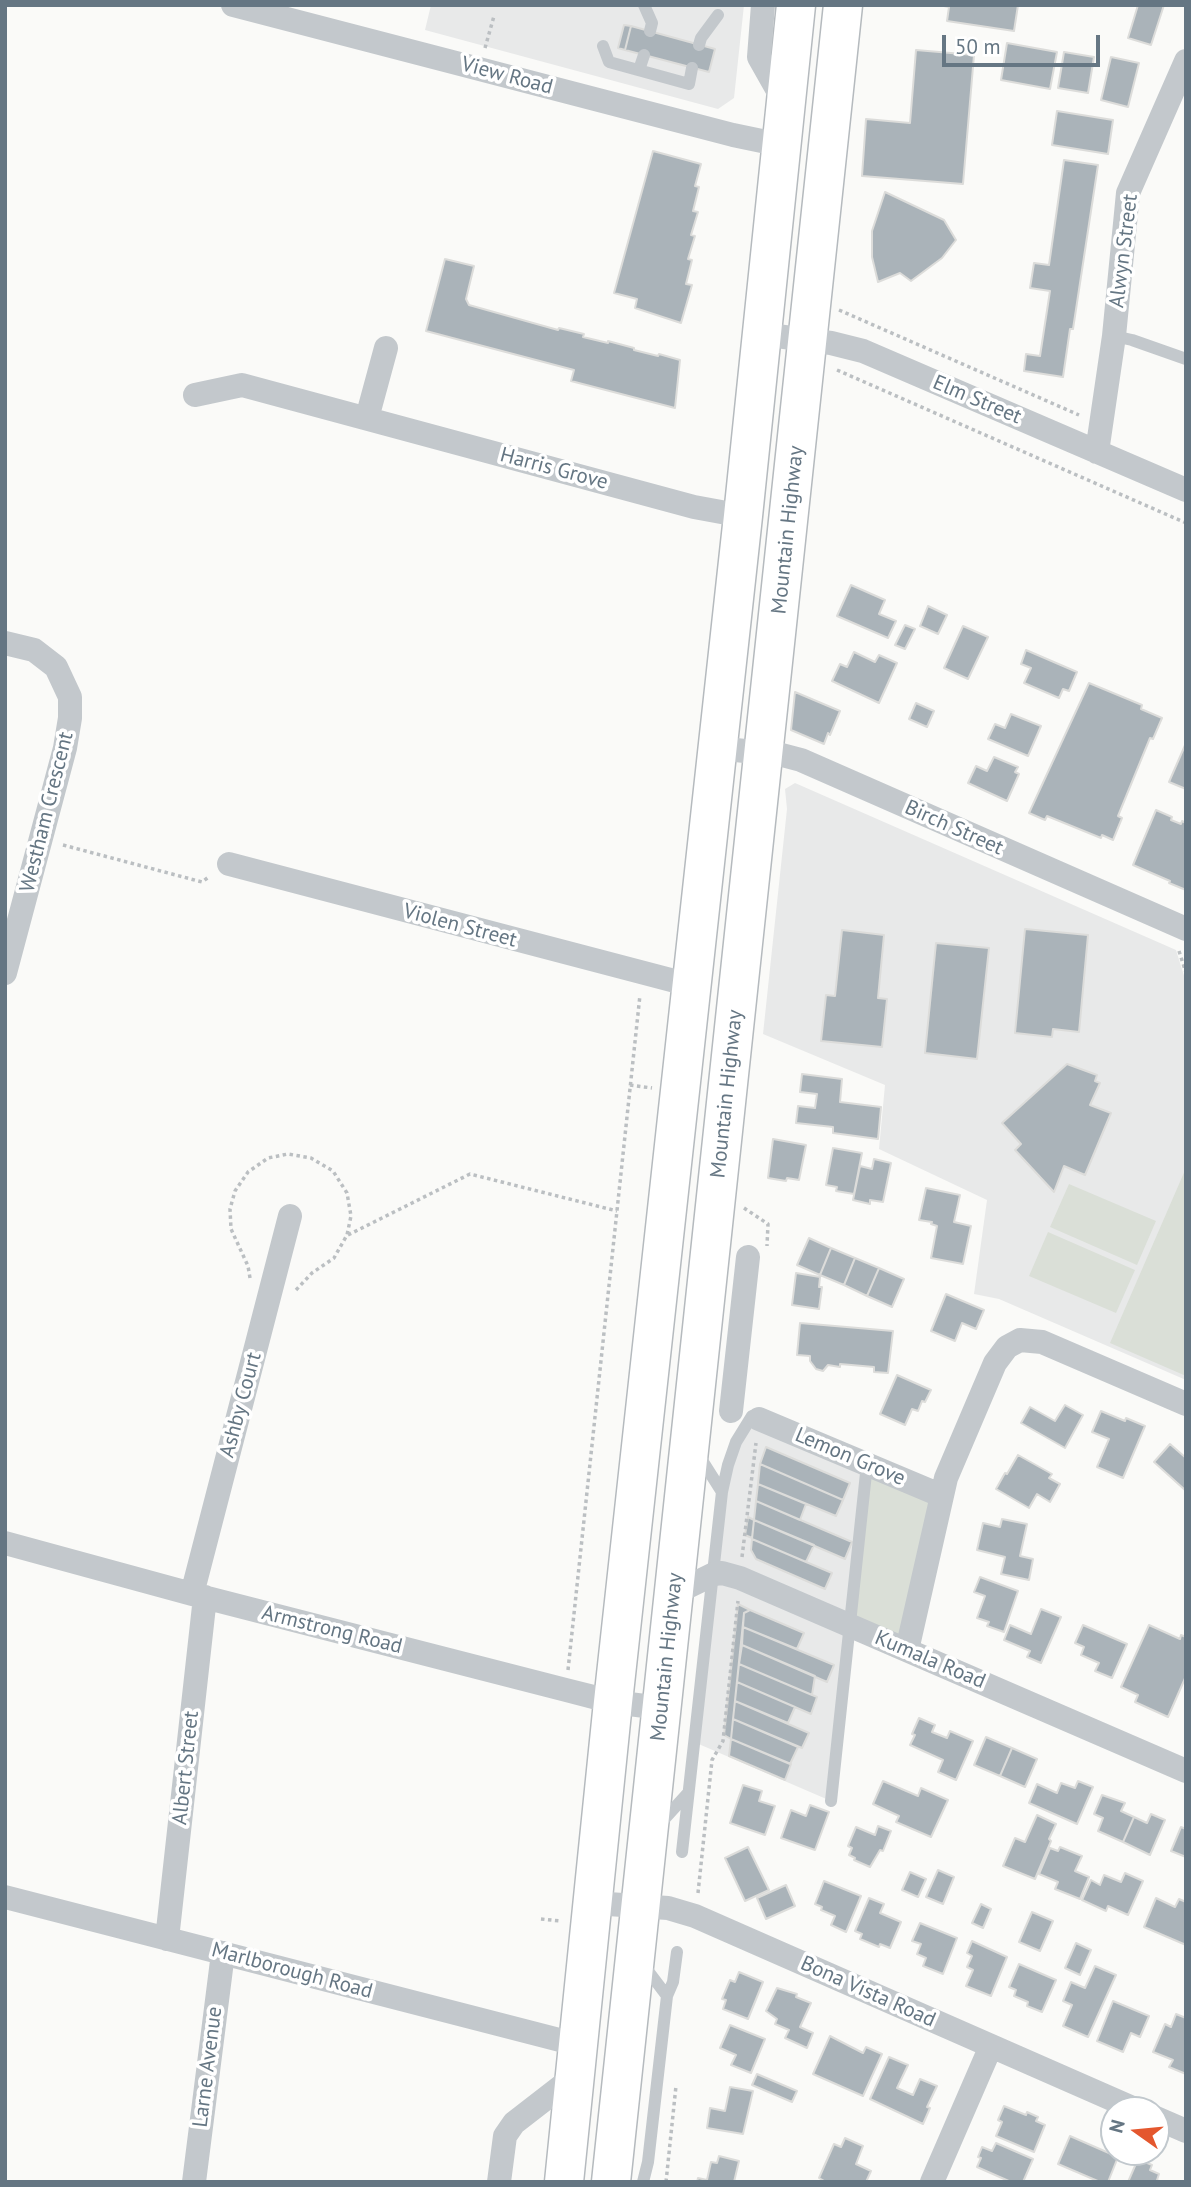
<!DOCTYPE html>
<style>
body{margin:0}
#map{position:relative;width:1191px;height:2187px;overflow:hidden;background:#fafaf8;font-family:"PT Sans",sans-serif}
canvas{display:block}
.frame{position:absolute;inset:0;border:7px solid #657683;pointer-events:none}
.north{position:absolute;left:1100px;top:2096px;width:70px;height:70px;box-sizing:border-box;background:#fff;border:2px solid #c1c8cd;border-radius:50%;rotate:285deg;font-size:19px;font-weight:700;line-height:28px;text-align:center;color:#657683}
.north::after{content:'';display:block;margin:auto;width:24px;height:32px;background:#e4572e;clip-path:polygon(50% 0,100% 100%,50% 72%,0 100%)}
.scale{position:absolute;left:942px;top:35px;width:158px;height:32px;box-sizing:border-box;border:4px solid #657683;border-top:0;padding-left:9px;font-size:21px;line-height:24px;white-space:nowrap;color:#657683;-webkit-text-stroke:5px #fff;paint-order:stroke}
</style>
<div id="map">
<canvas width="1191" height="2187"></canvas>
<div class="frame"></div>
<div class="north">N</div>
<div class="scale">50 m</div>
</div>
<script>
const g = document.querySelector('canvas').getContext('2d');
g.lineJoin = 'round';
function fill(path, color) { g.fillStyle = color; g.fill(path, 'evenodd'); }
const poly = rows => new Path2D(rows.map(r => 'M' + r).join(''));
function stroke(path, color, width, dash) { g.strokeStyle = color; g.lineWidth = width; g.lineCap = dash ? 'butt' : 'round'; g.setLineDash(dash || []); g.stroke(path); }
function label(font, color, halo, rows, align = 'center') {
  g.font = font + ' "PT Sans",sans-serif'; g.lineWidth = 7; g.setLineDash([]); g.textBaseline = 'middle'; g.strokeStyle = halo; g.fillStyle = color; for (const [text, x, y, turn = 0] of rows) {
    g.save(); g.translate(x, y); g.rotate((+turn || 0) * Math.PI / 180); g.textAlign = isNaN(turn) ? turn : align; if (halo) g.strokeText(text, 0, 0); g.fillText(text, 0, 0); g.restore();
  }
}
fill(poly([
 [431,5,744,5,734,98,718,109,425,30],
 [795,783,1176,950,1186,982,1186,1380,999,1299,974,1294,987,1200,879,1149,885,1085,763,1034,787,809,785,789],
 [752,1416,867,1464,831,1801,694,1742,722,1492]
]), '#e8e9e9');
fill(poly([
 [1186,1168,1186,1376,1110,1343],
 [1069,1184,1156,1221,1137,1265,1050,1227],
 [1048,1232,1135,1270,1116,1313,1029,1276],
 [867,1464,940,1495,907,1650,850,1626]
]), '#dadfd7');
const building = poly([
 [1018,5,1014,31,947,21,949,7,944,6,1018,5],
 [1138,5,1164,5,1151,45,1128,38,1138,5],
 [624,25,631,26,625,50,618,48,624,25],
 [631,26,715,49,709,72,625,50,631,26],
 [1007,43,1057,52,1050,89,1001,80,1007,43],
 [916,50,974,55,963,184,862,176,866,119,910,123,916,50],
 [1064,52,1094,57,1088,93,1058,88,1064,52],
 [1111,57,1139,63,1128,107,1101,100,1111,57],
 [1057,111,1113,120,1108,154,1052,145,1057,111],
 [653,151,701,164,695,186,699,187,693,211,698,212,691,235,695,236,688,259,692,260,686,284,692,285,681,323,635,308,637,299,614,293,653,151],
 [1064,160,1098,165,1073,329,1070,329,1063,377,1024,371,1026,354,1040,356,1050,291,1030,288,1034,263,1049,265,1064,160],
 [885,192,944,220,956,240,942,258,911,281,900,273,878,282,872,257,872,231,885,192],
 [445,259,474,266,466,299,469,305,558,330,559,328,584,334,583,337,608,343,608,341,634,348,634,350,658,356,659,354,680,360,675,408,571,381,574,370,426,331,445,259],
 [851,585,885,600,879,614,896,621,888,638,837,616,851,585],
 [928,606,947,615,938,634,920,626,928,606],
 [905,625,915,629,905,649,895,645,905,625],
 [963,626,988,637,968,679,944,668,963,626],
 [1026,650,1077,672,1069,691,1063,689,1059,698,1024,683,1031,668,1021,664,1026,650],
 [854,652,875,662,879,655,897,663,879,703,832,681,840,664,847,667,854,652],
 [1089,683,1142,705,1141,709,1162,718,1153,739,1150,738,1118,816,1122,818,1113,840,1102,835,1101,838,1047,816,1045,820,1029,813,1089,683],
 [795,692,840,711,830,735,828,733,824,744,791,730,795,692],
 [916,703,934,711,927,727,909,719,916,703],
 [1011,714,1041,726,1028,756,988,739,995,724,1005,728,1011,714],
 [1186,743,1186,789,1169,782,1186,743],
 [994,757,1018,767,1015,772,1019,774,1007,801,968,783,976,766,987,771,994,757],
 [1156,810,1172,817,1171,820,1181,824,1182,821,1186,823,1186,890,1169,883,1170,881,1133,865,1156,810],
 [1025,929,1088,935,1079,1032,1053,1029,1052,1037,1015,1033,1025,929],
 [842,930,884,935,878,998,887,999,882,1047,821,1041,826,995,835,996,842,930],
 [936,943,989,948,977,1059,925,1053,936,943],
 [1067,1064,1097,1075,1095,1081,1100,1083,1090,1105,1111,1113,1085,1175,1064,1166,1054,1192,1015,1150,1021,1144,1002,1123,1067,1064],
 [802,1074,842,1079,840,1102,881,1107,878,1139,833,1133,833,1127,796,1123,798,1106,815,1108,817,1094,800,1092,802,1074],
 [773,1139,806,1145,799,1180,787,1178,786,1181,768,1178,773,1139],
 [833,1148,862,1153,854,1194,836,1191,837,1187,826,1185,833,1148],
 [874,1159,891,1163,883,1202,870,1200,870,1204,853,1200,860,1166,872,1169,874,1159],
 [926,1188,960,1195,954,1222,971,1226,963,1264,931,1258,937,1226,931,1224,932,1222,919,1220,926,1188],
 [809,1238,831,1248,820,1275,797,1265,809,1238],
 [831,1248,855,1258,844,1285,820,1275,831,1248],
 [855,1258,879,1268,867,1296,844,1285,855,1258],
 [879,1268,904,1279,892,1307,867,1296,879,1268],
 [796,1273,820,1277,819,1287,822,1287,819,1309,792,1305,796,1273],
 [946,1294,984,1310,976,1329,962,1323,955,1341,931,1331,946,1294],
 [800,1323,893,1331,888,1373,874,1372,874,1367,840,1364,840,1367,828,1365,823,1371,816,1369,810,1361,810,1356,797,1355,800,1323],
 [897,1375,931,1390,925,1402,922,1401,918,1411,912,1409,905,1425,880,1414,897,1375],
 [1065,1405,1083,1415,1065,1448,1021,1423,1030,1407,1055,1421,1065,1405],
 [1101,1411,1125,1421,1126,1418,1145,1426,1123,1478,1097,1467,1109,1439,1092,1432,1101,1411],
 [1170,1444,1186,1458,1185,1490,1154,1462,1170,1444],
 [766,1447,850,1483,843,1500,760,1464,766,1447],
 [1018,1455,1052,1474,1049,1478,1060,1484,1050,1502,1037,1494,1029,1508,996,1489,1005,1473,1007,1474,1018,1455],
 [760,1464,843,1500,836,1516,758,1484,760,1464],
 [758,1484,806,1504,800,1520,756,1501,758,1484],
 [756,1501,852,1542,845,1559,754,1520,756,1501],
 [748,1517,754,1520,752,1538,745,1535,748,1517],
 [1002,1519,1027,1524,1020,1556,1033,1559,1029,1580,1001,1574,1005,1557,977,1550,983,1523,1000,1527,1002,1519],
 [754,1520,814,1545,806,1562,752,1539,754,1520],
 [752,1539,832,1573,825,1589,756,1559,751,1550,752,1539],
 [980,1577,1018,1591,1004,1632,987,1626,989,1622,977,1618,985,1596,974,1592,980,1577],
 [738,1604,750,1610,744,1613,731,1739,724,1735,738,1604],
 [1041,1609,1061,1617,1041,1663,1027,1657,1030,1651,1004,1640,1010,1625,1031,1634,1041,1609],
 [750,1610,804,1633,797,1649,743,1627,744,1613,750,1610],
 [1083,1625,1127,1644,1112,1678,1095,1671,1099,1663,1081,1655,1084,1647,1075,1643,1083,1625],
 [1149,1625,1180,1639,1181,1635,1186,1637,1186,1676,1168,1717,1135,1702,1138,1695,1121,1687,1149,1625],
 [743,1627,834,1665,827,1682,742,1645,743,1627],
 [742,1645,815,1676,812,1695,739,1664,742,1645],
 [739,1664,817,1697,811,1714,737,1682,739,1664],
 [737,1682,795,1707,788,1723,735,1701,737,1682],
 [735,1701,809,1733,802,1748,733,1719,735,1701],
 [919,1718,935,1725,932,1732,947,1738,950,1731,973,1741,956,1780,938,1772,943,1760,910,1745,915,1735,912,1734,919,1718],
 [733,1719,798,1747,790,1764,731,1739,733,1719],
 [986,1737,1012,1748,1000,1776,974,1765,986,1737],
 [731,1739,791,1764,785,1780,729,1756,731,1739],
 [1012,1748,1037,1759,1025,1787,1000,1776,1012,1748],
 [883,1781,918,1796,921,1788,948,1800,931,1837,896,1822,899,1816,873,1804,883,1781],
 [1078,1781,1093,1787,1077,1824,1029,1803,1037,1784,1057,1793,1061,1783,1075,1788,1078,1781],
 [743,1785,762,1791,759,1801,775,1806,765,1835,730,1823,743,1785],
 [1102,1795,1125,1803,1121,1811,1134,1817,1123,1842,1098,1831,1103,1818,1094,1814,1102,1795],
 [810,1805,829,1812,815,1850,781,1838,791,1810,806,1816,810,1805],
 [1151,1814,1165,1820,1150,1855,1123,1842,1134,1817,1147,1823,1151,1814],
 [1037,1815,1056,1824,1049,1839,1051,1841,1035,1879,1003,1866,1015,1838,1025,1842,1037,1815],
 [878,1826,891,1831,883,1851,880,1850,870,1867,854,1860,855,1858,849,1855,852,1848,848,1846,856,1827,875,1835,878,1826],
 [1181,1827,1186,1829,1186,1857,1171,1851,1181,1827],
 [748,1847,769,1890,745,1901,725,1858,748,1847],
 [1060,1847,1082,1856,1075,1871,1089,1877,1080,1899,1055,1889,1058,1882,1039,1874,1050,1848,1058,1851,1060,1847],
 [938,1870,954,1877,943,1904,926,1897,938,1870],
 [910,1872,926,1879,918,1897,902,1890,910,1872],
 [1125,1873,1143,1881,1128,1915,1108,1906,1106,1911,1082,1900,1091,1880,1100,1885,1104,1875,1121,1882,1125,1873],
 [824,1881,861,1896,846,1932,831,1925,835,1916,821,1910,822,1907,815,1904,824,1881],
 [786,1885,795,1906,766,1919,757,1898,786,1885],
 [869,1898,884,1904,880,1913,901,1922,890,1948,880,1944,879,1947,860,1939,862,1934,855,1931,869,1898],
 [1156,1898,1175,1907,1179,1899,1186,1902,1186,1945,1144,1927,1156,1898],
 [981,1904,991,1909,983,1928,972,1923,981,1904],
 [1032,1912,1053,1921,1040,1951,1019,1942,1032,1912],
 [920,1923,957,1938,943,1974,923,1966,926,1958,917,1954,921,1944,912,1941,920,1923],
 [972,1941,1007,1957,991,1996,966,1986,973,1970,967,1967,972,1956,967,1953,972,1941],
 [1076,1943,1091,1950,1080,1975,1065,1968,1076,1943],
 [1019,1964,1056,1980,1042,2012,1027,2006,1028,2002,1014,1996,1016,1990,1009,1987,1019,1964],
 [1095,1966,1116,1975,1088,2037,1063,2026,1072,2005,1063,2001,1071,1982,1085,1988,1095,1966],
 [739,1972,763,1982,748,2019,723,2009,726,2000,722,1999,730,1980,735,1982,739,1972],
 [777,1988,797,1994,796,1997,811,2003,800,2027,813,2033,807,2048,785,2038,789,2030,775,2024,777,2019,766,2011,777,1988],
 [1113,2001,1149,2016,1140,2037,1131,2033,1123,2052,1097,2041,1113,2001],
 [1176,2014,1186,2018,1186,2074,1169,2067,1173,2060,1153,2052,1165,2024,1171,2027,1176,2014],
 [730,2025,765,2039,751,2073,731,2065,736,2055,720,2048,730,2025],
 [830,2036,863,2053,866,2047,882,2054,863,2096,813,2074,830,2036],
 [889,2057,908,2065,897,2088,913,2095,920,2079,937,2086,927,2107,930,2108,923,2124,870,2099,889,2057],
 [757,2074,797,2091,792,2102,752,2085,757,2074],
 [730,2087,753,2091,743,2134,707,2128,710,2108,725,2111,730,2087],
 [1004,2106,1026,2115,1027,2112,1038,2117,1036,2121,1045,2125,1034,2152,996,2136,1002,2122,998,2120,1004,2106],
 [1070,2136,1118,2157,1108,2182,1100,2182,1058,2164,1070,2136],
 [845,2138,863,2146,856,2164,871,2171,866,2182,826,2182,819,2178,834,2144,841,2147,845,2138],
 [996,2143,1033,2159,1023,2182,1011,2182,977,2167,981,2158,978,2157,982,2147,992,2151,996,2143],
 [719,2156,739,2161,734,2182,697,2182,698,2178,707,2180,711,2162,717,2163,719,2156],
 [1138,2159,1152,2165,1150,2170,1159,2174,1157,2180,1161,2182,1128,2182,1138,2159]
]);
fill(building, '#aab3b9');
stroke(building, '#dcdcda', 2);
const primary = poly([
 [564,2182,613,1702,743,516,796,5],
 [611,2182,843,5]
]);
stroke(primary, '#b5babe', 41);
stroke(poly([
 [485,48,494,16],
 [839,310,1079,415],
 [837,370,1186,523],
 [63,845,202,882,210,876],
 [1179,951,1186,973],
 [630,1085,652,1088],
 [744,1208,768,1224,767,1246],
 [348,1235,470,1174,617,1211],
 [250,1278,248,1266,231,1229,230,1209,235,1191,248,1172,268,1158,288,1154,311,1158,333,1171,347,1193,351,1216,347,1235,334,1258,312,1273,295,1291],
 [742,1557,756,1443],
 [568,1670,640,995],
 [698,1893,712,1760,723,1741,738,1601],
 [541,1919,560,1921],
 [666,2182,676,2086]
]), '#bbbfc2', 3.5, [3.5, 3.5]);
stroke(poly([
 [644,5,652,23,650,31],
 [699,45,701,38,718,15],
 [603,46,609,62,689,84,692,68],
 [639,70,644,55],
 [1114,336,1132,340,1186,359],
 [698,1454,722,1492],
 [831,1801,867,1464],
 [658,1826,688,1793],
 [682,1852,722,1492,728,1465,736,1442,752,1416,758,1419],
 [642,1963,667,1996],
 [643,2182,648,2162,667,1996,673,1982,677,1952]
]), '#c3c8cc', 12);
stroke(poly([
 [233,5,733,135,781,145],
 [763,5,759,57,785,103],
 [761,334,831,343,863,351,1186,490],
 [195,395,242,385,694,507,743,516],
 [367,418,386,348],
 [1097,452,1114,336,1128,193,1186,61],
 [5,643,34,650,56,667,70,697,70,718,65,748,5,973],
 [717,748,782,755,801,760,1186,929],
 [229,864,690,985],
 [731,1411,748,1257],
 [759,1419,940,1495],
 [5,1543,192,1594,566,1690,613,1702,661,1708],
 [192,1594,290,1216],
 [673,1594,714,1574,722,1573,740,1578,1186,1771],
 [907,1650,946,1478,995,1363,1007,1347,1020,1340,1042,1342,1186,1404],
 [5,1897,579,2045],
 [593,1903,668,1908,695,1916,1137,2110],
 [167,1939,205,1597],
 [1156,2118,1186,2131],
 [194,2182,223,1953],
 [499,2182,505,2136,514,2123,576,2075],
 [932,2182,991,2046]
]), '#c3c8cc', 24);
stroke(primary, '#fff', 38);
label('21px', '#657683', '#fff', [
 ["View Road",507,76,15],
 ["Alwyn Street",1124,251,-83],
 ["Elm Street",977,400,23],
 ["Harris Grove",554,469,15],
 ["Mountain Highway",788,530,-84],
 ["Westham Crescent",47,812,-76],
 ["Birch Street",954,828,24],
 ["Violen Street",460,926,15],
 ["Mountain Highway",727,1094,-84],
 ["Ashby Court",241,1405,-75],
 ["Lemon Grove",850,1457,23],
 ["Armstrong Road",332,1630,14],
 ["Mountain Highway",667,1657,-84],
 ["Kumala Road",930,1660,23],
 ["Albert Street",186,1768,-84],
 ["Marlborough Road",292,1971,15],
 ["Bona Vista Road",868,1992,24],
 ["Larne Avenue",208,2067,-83]
]);
</script>
